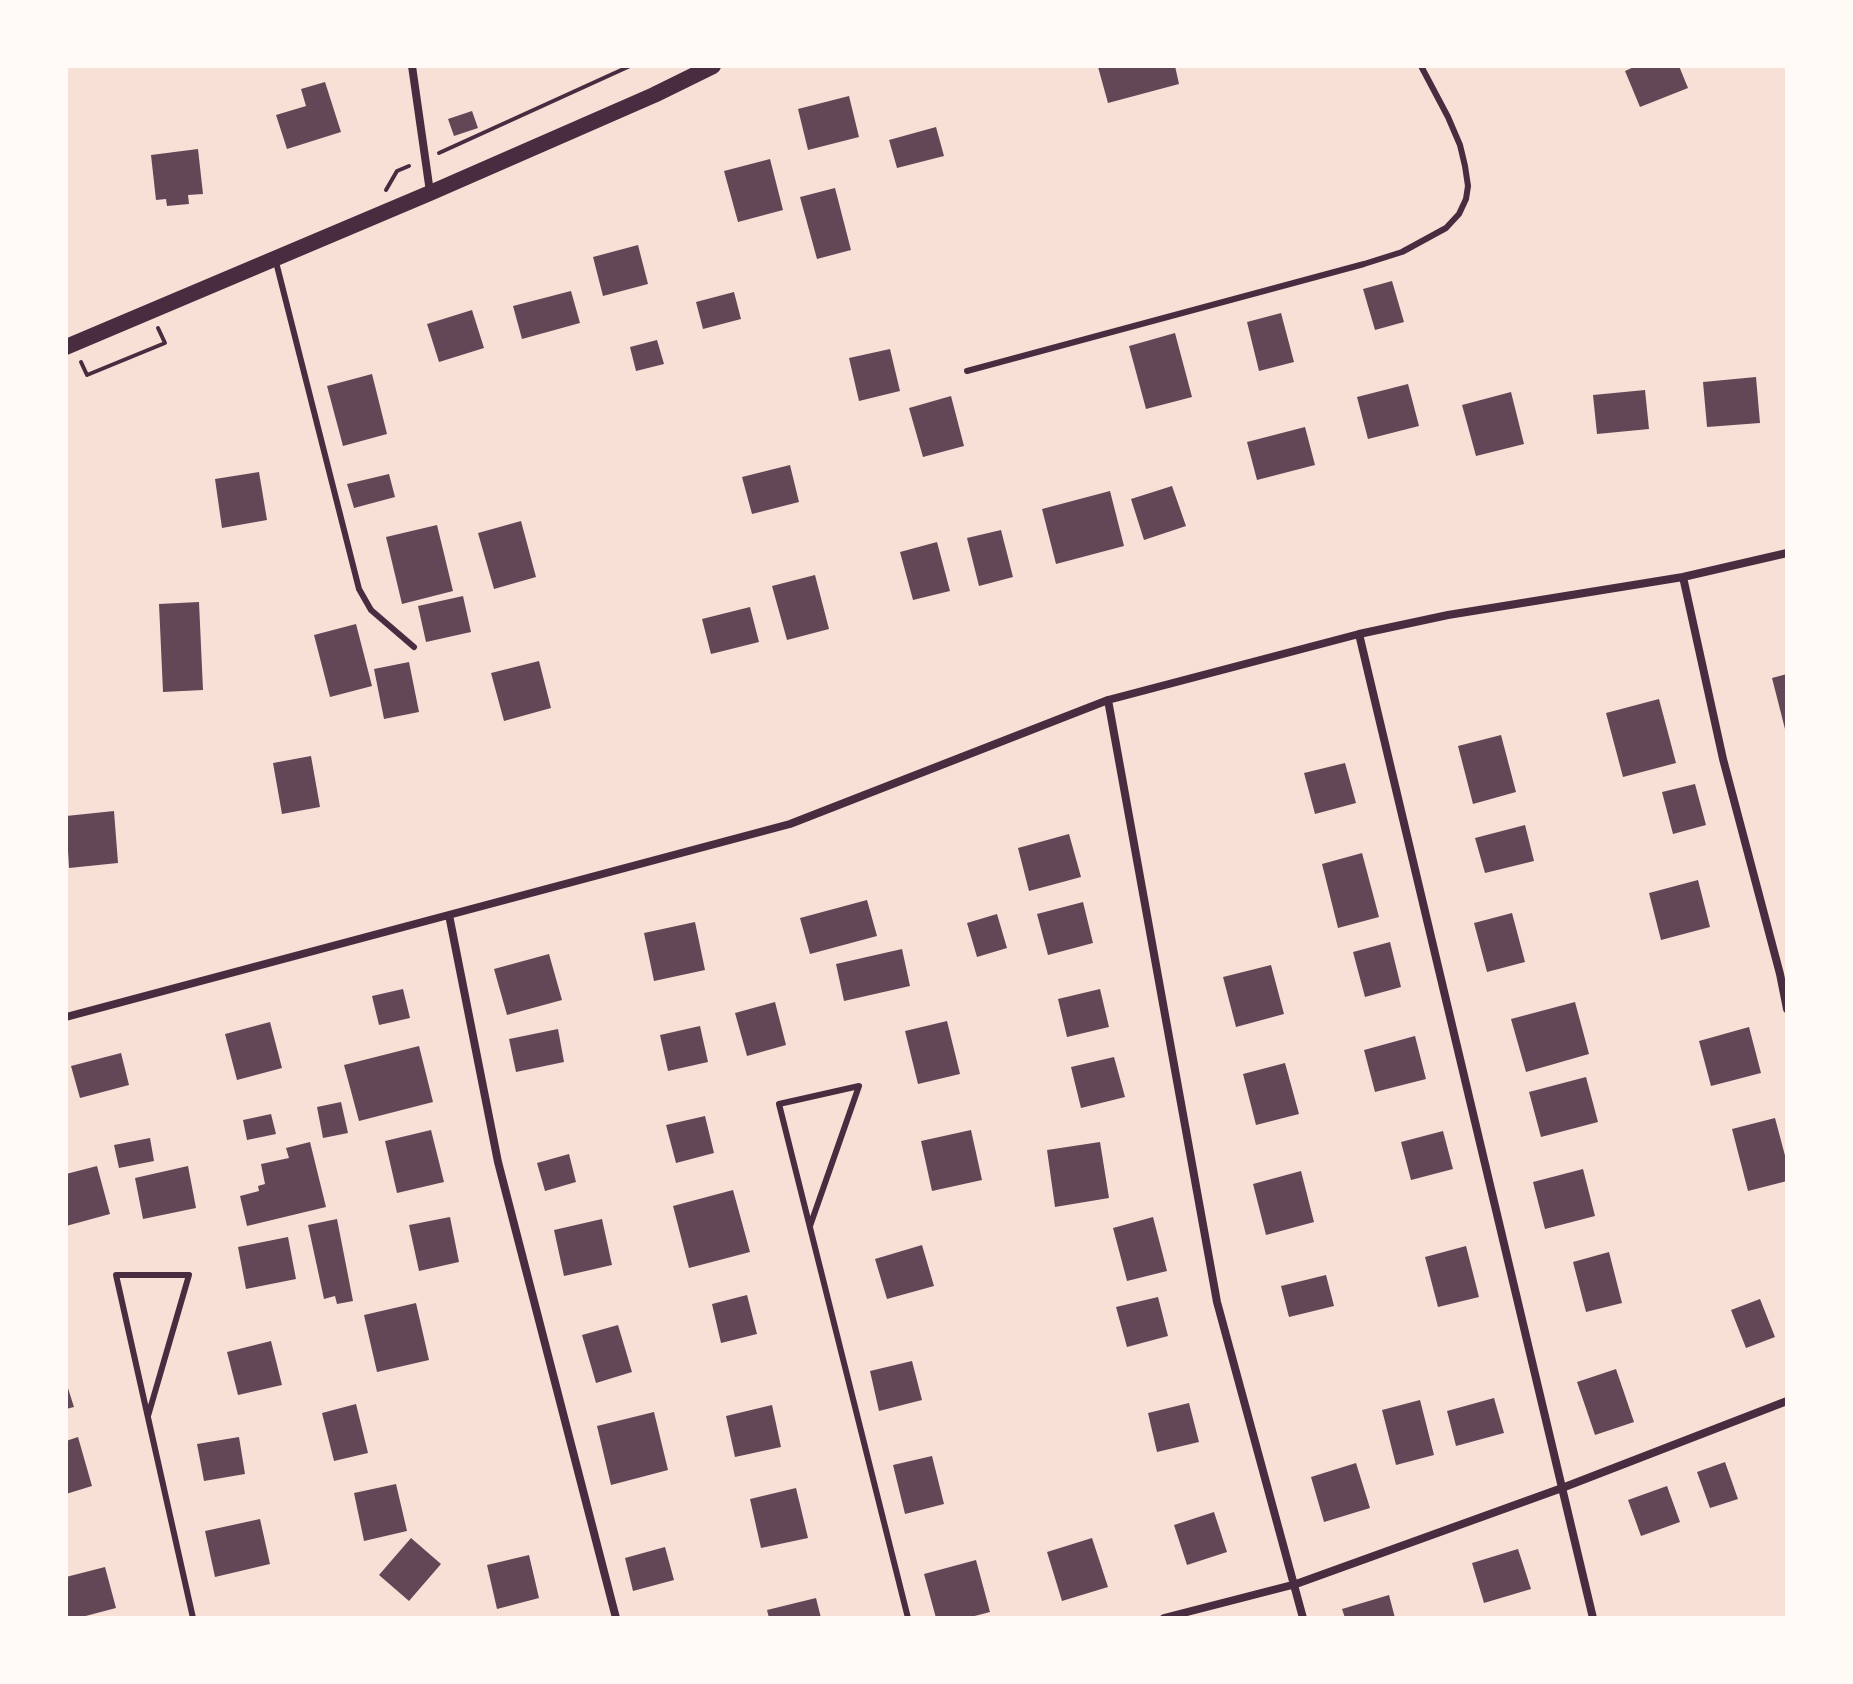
<!DOCTYPE html>
<style>
body{margin:0}
#map{position:relative;width:1853px;height:1684px;overflow:hidden;background:#f7e1d7;font-family:"DejaVu Sans",sans-serif}
canvas{display:block}
.frame{position:absolute;inset:0;border:68px solid #fffaf5;pointer-events:none}
</style>
<div id="map">
<canvas width="1853" height="1684"></canvas>
<div class="frame"></div>
</div>
<script>
const g = document.querySelector('canvas').getContext('2d');
g.lineJoin = 'round';
function fill(path, color) { g.fillStyle = color; g.fill(path, 'evenodd'); }
const poly = rows => new Path2D(rows.map(r => 'M' + r).join(''));
function stroke(path, color, width, dash) { g.strokeStyle = color; g.lineWidth = width; g.lineCap = dash ? 'butt' : 'round'; g.setLineDash(dash || []); g.stroke(path); }
fill(poly([
 [1175,66,1179,84,1108,103,1098,67],
 [1636,66,1679,66,1688,88,1640,107,1625,71],
 [325,82,341,132,287,149,276,115,306,106,301,89],
 [849,96,859,137,808,150,798,109],
 [472,111,478,128,454,136,448,119],
 [936,127,944,156,897,168,889,140],
 [198,149,203,194,188,195,189,204,167,206,166,199,156,200,151,155],
 [770,159,783,210,738,222,724,171],
 [835,188,851,250,817,259,800,197],
 [638,245,648,284,603,296,593,257],
 [1392,281,1404,322,1375,330,1363,289],
 [571,291,580,323,522,339,513,306],
 [734,292,741,319,703,329,696,302],
 [472,310,484,348,439,362,427,324],
 [1281,313,1294,362,1259,371,1247,322],
 [1175,333,1192,397,1146,409,1129,346],
 [657,340,664,364,636,371,630,347],
 [890,349,900,391,859,401,849,358],
 [372,374,387,434,343,446,327,386],
 [1756,377,1760,423,1707,427,1703,382],
 [1408,384,1419,426,1368,439,1357,397],
 [1645,390,1649,429,1597,434,1593,395],
 [1511,392,1524,444,1476,456,1462,405],
 [951,396,964,446,923,457,909,408],
 [1305,427,1315,465,1257,480,1247,442],
 [790,465,799,502,752,514,742,477],
 [259,472,267,520,222,528,215,479],
 [389,474,395,497,354,508,347,484],
 [1172,486,1186,526,1144,540,1131,499],
 [1110,491,1124,546,1056,564,1042,509],
 [521,521,536,577,494,589,478,533],
 [437,525,453,591,402,604,386,537],
 [1001,530,1013,577,979,586,967,538],
 [937,542,950,591,913,600,900,552],
 [815,575,829,629,787,640,772,586],
 [463,596,471,632,426,642,418,606],
 [199,602,203,690,163,692,159,604],
 [750,607,759,642,711,654,702,619],
 [356,624,372,686,330,697,314,635],
 [539,661,551,708,504,721,491,673],
 [409,662,419,712,384,719,374,669],
 [1787,674,1787,733,1786,733,1772,678],
 [1659,699,1676,763,1623,777,1606,713],
 [1501,735,1516,792,1473,804,1458,746],
 [311,756,320,807,282,814,273,763],
 [1345,763,1356,803,1315,814,1304,773],
 [1695,784,1706,825,1673,834,1662,792],
 [114,811,118,863,69,868,66,816],
 [1525,825,1534,861,1485,873,1475,838],
 [1069,834,1081,877,1029,891,1018,848],
 [1362,853,1379,917,1338,928,1322,864],
 [1698,880,1710,927,1661,940,1649,893],
 [867,900,877,936,810,954,800,918],
 [1083,902,1093,943,1048,955,1037,914],
 [1512,913,1525,962,1487,972,1474,923],
 [997,914,1007,948,977,957,967,923],
 [695,922,705,970,654,981,644,933],
 [1390,942,1401,987,1365,997,1353,952],
 [902,949,910,986,844,1001,836,964],
 [549,954,562,1000,507,1015,494,969],
 [1271,965,1284,1014,1236,1027,1223,977],
 [403,989,410,1018,379,1025,372,996],
 [1100,989,1109,1027,1067,1037,1058,999],
 [775,1002,786,1045,747,1056,735,1013],
 [1575,1002,1589,1054,1526,1072,1511,1019],
 [947,1021,960,1074,918,1084,905,1031],
 [270,1022,282,1068,237,1080,225,1034],
 [700,1026,708,1062,668,1071,660,1035],
 [1749,1027,1761,1073,1711,1086,1699,1041],
 [558,1029,564,1062,516,1072,509,1039],
 [1415,1036,1426,1079,1375,1092,1364,1050],
 [419,1046,433,1102,359,1121,344,1065],
 [121,1053,129,1085,80,1098,71,1066],
 [1114,1057,1125,1097,1081,1108,1071,1067],
 [1285,1063,1299,1114,1256,1125,1243,1074],
 [1586,1077,1598,1122,1541,1137,1529,1092],
 [341,1102,348,1133,323,1138,317,1107],
 [271,1114,276,1134,247,1140,243,1120],
 [705,1116,714,1153,676,1163,666,1125],
 [1775,1118,1787,1163,1787,1181,1748,1191,1732,1129],
 [431,1130,444,1182,397,1193,385,1141],
 [971,1130,982,1180,932,1191,921,1141],
 [1443,1131,1453,1169,1411,1180,1401,1142],
 [150,1138,154,1161,119,1168,114,1145],
 [310,1142,326,1207,247,1226,240,1196,259,1191,258,1186,265,1184,261,1164,289,1158,286,1148],
 [1100,1142,1109,1198,1055,1207,1047,1150],
 [569,1154,576,1182,545,1191,537,1163],
 [97,1166,110,1214,66,1226,66,1174],
 [188,1166,196,1208,143,1219,135,1178],
 [1583,1169,1595,1216,1545,1229,1533,1182],
 [1301,1171,1314,1222,1266,1235,1253,1184],
 [733,1190,750,1252,689,1268,673,1206],
 [450,1217,459,1262,419,1271,409,1225],
 [1153,1217,1167,1271,1127,1281,1113,1228],
 [337,1219,353,1301,337,1304,335,1296,324,1299,308,1225],
 [602,1219,612,1265,564,1276,554,1230],
 [288,1237,296,1279,246,1289,238,1247],
 [922,1245,934,1286,887,1299,875,1259],
 [1466,1246,1479,1297,1438,1307,1425,1257],
 [1609,1252,1622,1303,1586,1312,1573,1262],
 [1326,1275,1334,1306,1289,1317,1281,1286],
 [747,1295,757,1334,721,1343,712,1304],
 [1158,1297,1168,1336,1127,1347,1116,1307],
 [1760,1299,1775,1337,1746,1348,1731,1310],
 [416,1303,429,1360,377,1372,364,1315],
 [618,1325,632,1372,596,1383,582,1335],
 [271,1341,282,1385,238,1395,227,1352],
 [912,1361,922,1400,879,1411,870,1371],
 [1616,1369,1634,1422,1595,1435,1577,1382],
 [66,1382,74,1407,66,1409],
 [1494,1398,1504,1433,1456,1446,1447,1411],
 [1420,1400,1434,1455,1396,1465,1382,1410],
 [1189,1403,1199,1442,1157,1452,1148,1413],
 [356,1404,368,1453,334,1461,322,1413],
 [772,1405,781,1447,735,1457,726,1416],
 [654,1412,668,1470,611,1485,597,1426],
 [78,1437,92,1486,66,1494,66,1441],
 [239,1437,245,1474,204,1481,197,1444],
 [932,1456,944,1504,905,1514,893,1465],
 [1725,1462,1738,1499,1710,1508,1697,1472],
 [1356,1463,1370,1508,1324,1522,1311,1477],
 [396,1484,407,1531,364,1541,354,1493],
 [1667,1486,1680,1522,1641,1536,1628,1500],
 [796,1488,808,1538,761,1548,750,1499],
 [1214,1512,1227,1552,1187,1565,1174,1525],
 [260,1519,270,1564,215,1577,205,1531],
 [411,1538,441,1564,409,1601,379,1575],
 [1092,1538,1108,1587,1062,1601,1047,1552],
 [665,1547,674,1580,633,1591,625,1558],
 [1518,1549,1531,1589,1484,1603,1472,1563],
 [529,1555,539,1598,497,1609,487,1565],
 [976,1560,990,1612,967,1618,936,1618,924,1574],
 [105,1567,116,1608,78,1618,67,1618,66,1577],
 [1389,1595,1395,1618,1345,1618,1342,1609],
 [816,1598,821,1618,769,1618,767,1610]
]), '#644757');
stroke(poly([
 [439,153,630,66],
 [386,190,397,171,409,166],
 [81,362,87,375,165,343,158,328]
]), '#4a2c40', 4);
stroke(poly([
 [276,262,359,589,371,610,414,647],
 [967,371,1364,264,1402,252,1446,228,1459,214,1466,199,1468,186,1465,166,1460,145,1448,117,1421,66],
 [810,1226,859,1086,779,1104,908,1618],
 [148,1416,189,1275,116,1275,193,1618]
]), '#4a2c40', 6);
stroke(poly([
 [412,66,430,192],
 [1683,577,1723,759,1780,974,1787,1009],
 [1359,634,1593,1618],
 [1108,700,1217,1302,1303,1618],
 [449,915,498,1162,616,1618],
 [66,1017,790,824,1108,700,1359,634,1448,615,1683,577,1787,553],
 [1164,1618,1296,1584,1562,1488,1787,1401]
]), '#4a2c40', 8);
stroke(poly([
 [66,347,430,193,654,95,713,66]
]), '#4a2c40', 16);
</script>
